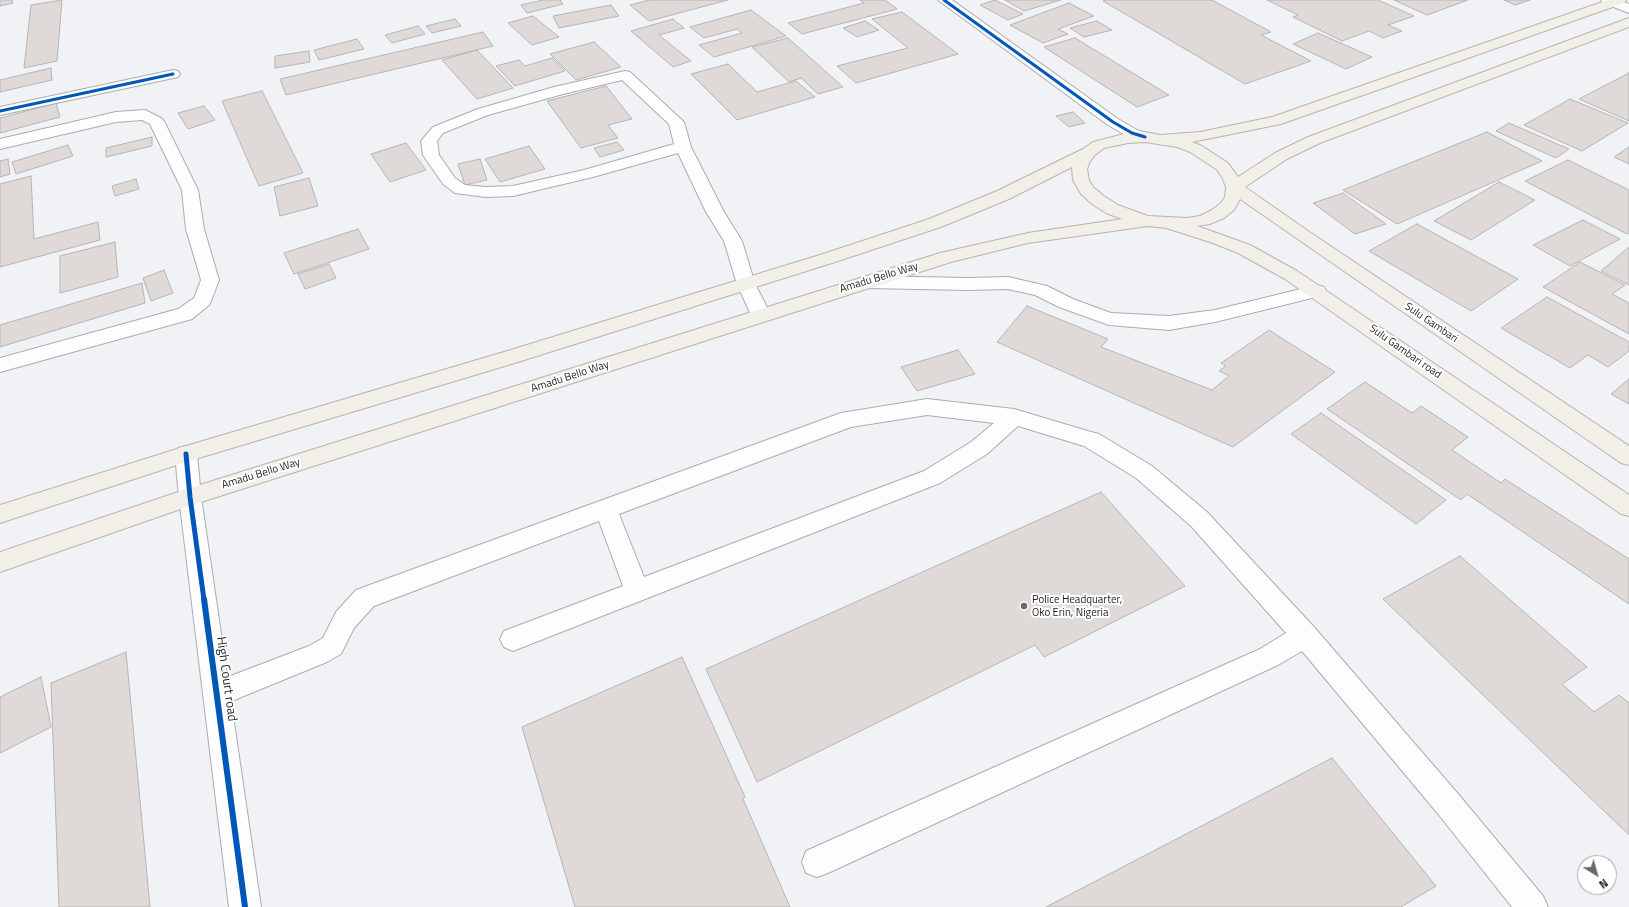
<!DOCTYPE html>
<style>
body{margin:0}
#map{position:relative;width:1629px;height:907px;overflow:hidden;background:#f1f2f6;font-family:"Titillium Web",sans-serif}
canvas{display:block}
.north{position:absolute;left:1577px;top:855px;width:40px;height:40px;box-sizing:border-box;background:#fff;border:1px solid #a5a5a6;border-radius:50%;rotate:143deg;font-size:11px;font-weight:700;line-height:16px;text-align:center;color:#1f1f21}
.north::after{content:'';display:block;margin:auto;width:14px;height:18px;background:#68696c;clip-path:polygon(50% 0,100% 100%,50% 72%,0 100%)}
</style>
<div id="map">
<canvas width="1629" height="907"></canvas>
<div class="north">N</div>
</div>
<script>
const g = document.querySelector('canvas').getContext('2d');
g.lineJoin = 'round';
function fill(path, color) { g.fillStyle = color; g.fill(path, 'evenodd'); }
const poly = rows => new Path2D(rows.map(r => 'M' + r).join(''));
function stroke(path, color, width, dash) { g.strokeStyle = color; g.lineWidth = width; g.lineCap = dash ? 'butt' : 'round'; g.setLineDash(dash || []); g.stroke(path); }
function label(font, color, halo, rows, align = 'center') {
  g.font = font + ' "Titillium Web",sans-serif'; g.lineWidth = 4; g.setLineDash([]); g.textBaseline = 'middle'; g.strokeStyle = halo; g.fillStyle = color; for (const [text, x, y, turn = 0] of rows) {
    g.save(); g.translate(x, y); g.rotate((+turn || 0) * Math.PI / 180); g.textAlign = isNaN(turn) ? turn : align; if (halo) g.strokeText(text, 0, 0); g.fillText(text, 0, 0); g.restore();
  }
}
const building = poly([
 [0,0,12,0,13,3,0,6,0,0],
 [62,0,57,61,24,68,31,5,62,0],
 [543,0,560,0,563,4,527,13,521,5,543,0],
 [649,0,728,0,649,21,630,5,649,0],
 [860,0,885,0,897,9,802,34,788,23,864,3,860,0],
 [995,0,1023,14,1008,20,980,5,995,0],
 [1005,0,1061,0,1024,11,1005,0],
 [1106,0,1212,0,1271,32,1261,35,1311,61,1245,84,1103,1,1106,0],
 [1267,0,1378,0,1414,16,1388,25,1402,31,1383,38,1369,31,1342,41,1293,17,1298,15,1267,0],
 [1394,0,1468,0,1427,15,1394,0],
 [1504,0,1530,0,1515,5,1504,0],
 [1069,3,1094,16,1058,29,1068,34,1043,43,1010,25,1069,3],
 [611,5,619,16,559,28,553,16,611,5],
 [751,10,786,36,714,57,699,45,742,33,737,29,704,38,690,27,751,10],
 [902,12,958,54,856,83,837,66,908,48,872,19,902,12],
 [533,16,559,37,532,45,508,23,533,16],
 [455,19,461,26,432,33,426,26,455,19],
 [673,19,684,28,659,35,691,61,673,67,631,31,673,19],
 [865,21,879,30,857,37,843,28,865,21],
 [1097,21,1112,30,1084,37,1070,28,1097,21],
 [418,26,425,34,392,43,385,35,418,26],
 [483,32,493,46,286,95,280,79,483,32],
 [1318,33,1372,57,1346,69,1293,44,1318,33],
 [788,38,843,87,818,94,801,78,789,82,752,47,788,38],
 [1075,38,1169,95,1137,107,1044,47,1075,38],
 [357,39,364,49,319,60,314,50,357,39],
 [594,42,621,67,576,80,550,54,594,42],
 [477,50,513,88,477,99,442,60,477,50],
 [309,51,310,62,275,68,275,56,309,51],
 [552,58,565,71,515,86,496,66,519,60,525,66,552,58],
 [728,64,757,92,796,81,815,97,737,120,691,74,728,64],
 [51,68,52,80,0,92,0,80,51,68],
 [1629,73,1629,121,1579,99,1629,73],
 [606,86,632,119,608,125,618,138,581,148,547,101,606,86],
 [262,91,303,173,259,186,222,101,262,91],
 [1570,99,1628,123,1582,151,1524,125,1570,99],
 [56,103,60,117,0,133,0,118,56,103],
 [204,106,215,120,188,129,178,113,204,106],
 [1073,112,1085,123,1069,127,1056,116,1073,112],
 [1509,123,1569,149,1556,158,1496,131,1509,123],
 [1487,132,1542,161,1397,224,1343,190,1487,132],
 [152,137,152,146,106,157,106,148,152,137],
 [617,142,624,150,600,157,594,148,617,142],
 [406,143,426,170,390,182,371,154,406,143],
 [68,145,73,156,16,174,12,162,68,145],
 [529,146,545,169,500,182,485,159,529,146],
 [1629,147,1629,164,1614,157,1629,147],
 [8,159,10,174,0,177,0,161,8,159],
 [480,159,487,180,465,185,458,164,480,159],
 [1568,160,1629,190,1629,233,1627,234,1525,181,1568,160],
 [31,176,34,239,98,222,100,240,0,267,0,184,31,176],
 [309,178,318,206,280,216,274,187,309,178],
 [136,179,139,189,115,196,112,186,136,179],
 [1499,182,1535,200,1471,240,1434,221,1499,182],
 [1343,193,1386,224,1355,234,1313,203,1343,193],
 [1583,220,1620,239,1570,266,1533,245,1583,220],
 [1417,224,1518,279,1471,311,1369,251,1417,224],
 [358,229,369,249,294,274,284,253,358,229],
 [115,242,118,277,60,293,60,256,115,242],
 [1629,247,1629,285,1601,271,1629,247],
 [1580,262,1625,285,1612,294,1629,303,1629,334,1543,287,1580,262],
 [329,264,336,278,305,289,298,274,329,264],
 [164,270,173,293,151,301,143,278,164,270],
 [142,283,145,303,0,347,0,325,142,283],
 [1547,297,1629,342,1629,351,1608,367,1588,355,1570,368,1501,328,1547,297],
 [1027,306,1108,339,1101,347,1212,390,1229,376,1219,371,1226,366,1221,363,1269,330,1335,372,1233,447,997,342,1027,306],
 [958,350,975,374,917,391,901,367,958,350],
 [1629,379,1629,404,1611,394,1629,379],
 [1365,382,1412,413,1421,406,1468,437,1452,450,1501,483,1505,479,1629,559,1629,604,1467,494,1461,500,1327,409,1365,382],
 [1321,413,1446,500,1416,524,1291,434,1321,413],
 [1101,492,1185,586,1044,657,1035,645,757,782,706,669,1101,492],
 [1460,556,1587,667,1562,684,1594,712,1619,695,1629,703,1629,835,1383,599,1460,556],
 [126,652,150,907,59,907,51,683,126,652],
 [682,657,745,797,743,799,790,907,575,907,522,727,682,657],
 [41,677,51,727,0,753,0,697,41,677],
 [1332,758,1436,886,1401,907,1046,907,1332,758]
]);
fill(building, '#dfdad7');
stroke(building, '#b5b4b6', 1);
const service = poly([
 [625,71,630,72,684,122,691,147,724,212,742,241,755,284,771,315,768,320,761,321,754,320,751,315,737,284,724,241,706,212,678,153,593,177,513,196,486,197,455,193,443,184,423,155,421,141,433,127,478,109,554,87,625,71],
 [622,80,669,124,674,144,584,170,513,186,486,187,465,185,455,178,439,155,437,141,443,133,488,115,563,94,622,80],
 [145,110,161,118,164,121,198,190,204,229,219,280,211,301,209,305,192,319,0,372,0,358,178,309,194,298,201,280,186,229,182,190,150,124,142,120,116,122,0,149,0,139,116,112,145,110],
 [867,276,968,278,1008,277,1047,286,1073,299,1111,313,1169,316,1215,310,1317,285,1324,287,1326,291,1324,295,1215,322,1169,330,1109,325,1059,307,1035,295,1008,289,968,290,867,288,860,286,858,282,860,278,867,276],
 [927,399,1014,409,1091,432,1099,434,1152,466,1207,512,1314,627,1459,795,1543,896,1548,907,1512,907,1439,815,1302,651,1278,665,828,873,817,877,806,873,802,862,806,851,1260,649,1286,633,1191,526,1136,478,1084,446,1018,426,987,454,940,483,513,651,504,647,500,639,504,631,623,586,599,521,374,606,354,628,341,654,327,662,217,707,207,703,204,694,207,685,309,646,323,638,336,612,356,590,841,413,927,399],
 [927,415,994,423,971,442,924,471,644,577,619,514,851,427,927,415]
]);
const minor = poly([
 [938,0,952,0,1118,119,1137,130,1150,134,1153,137,1150,140,1145,142,1140,140,1127,136,1108,125,938,0],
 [1601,0,1618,0,1629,4,1629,13,1603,3,1601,0],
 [173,70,178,71,180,74,178,77,0,115,0,107,173,70],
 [186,446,194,448,197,454,201,497,261,907,229,907,179,497,175,454,178,448,186,446]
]);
const primary = poly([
 [1608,0,1626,0,1624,3,1281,124,1192,142,1202,146,1228,163,1238,177,1275,153,1308,137,1629,18,1629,27,1320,143,1287,159,1245,187,1311,233,1629,446,1629,465,1621,463,1240,199,1234,210,1224,218,1210,224,1197,226,1250,245,1297,271,1629,495,1629,516,1621,514,1285,279,1238,253,1213,243,1166,228,1148,226,1028,243,951,262,195,504,0,572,0,552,190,488,940,253,1028,233,1122,219,1106,213,1092,204,1081,194,1073,180,1072,167,1009,199,941,227,835,262,518,362,189,461,0,523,0,505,186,446,504,352,823,254,929,219,997,191,1083,149,1093,142,1128,133,1145,132,1160,135,1200,132,1272,117,1608,0],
 [1145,142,1177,147,1190,152,1216,169,1222,177,1226,187,1225,197,1221,203,1212,210,1200,216,1187,218,1148,216,1118,205,1104,196,1093,187,1089,180,1087,169,1090,161,1095,155,1104,148,1128,143,1145,142]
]);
stroke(service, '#acacaf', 2);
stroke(minor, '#acacaf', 2);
stroke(primary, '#bab3ab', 2);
fill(service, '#fdfdfe');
fill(minor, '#fdfdfe');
fill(primary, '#f2eee8');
stroke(poly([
 [944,0,1113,122,1132,133,1145,137],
 [0,111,173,74]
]), '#0057b8', 3);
stroke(poly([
 [186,454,190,497,204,600]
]), '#0057b8', 5);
stroke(poly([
 [204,599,245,907]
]), '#0057b8', 6);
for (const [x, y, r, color] of [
 [1024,606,4,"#68696c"]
]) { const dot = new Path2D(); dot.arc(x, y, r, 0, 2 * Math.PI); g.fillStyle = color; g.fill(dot); stroke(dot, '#fff', 1.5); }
label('11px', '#1f1f21', '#fff', [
 ["Amadu Bello Way",879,278,-17],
 ["Sulu Gambari",1431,323,34],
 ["Sulu Gambari road",1405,352,35],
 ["Amadu Bello Way",570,377,-18],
 ["Amadu Bello Way",261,474,-17]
]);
label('11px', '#1f1f21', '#fff', [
 ["Police Headquarter,",1032,600],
 ["Oko Erin, Nigeria",1032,613]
], 'left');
label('13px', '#1f1f21', '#fff', [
 ["High Court road",226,679,82]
]);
</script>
